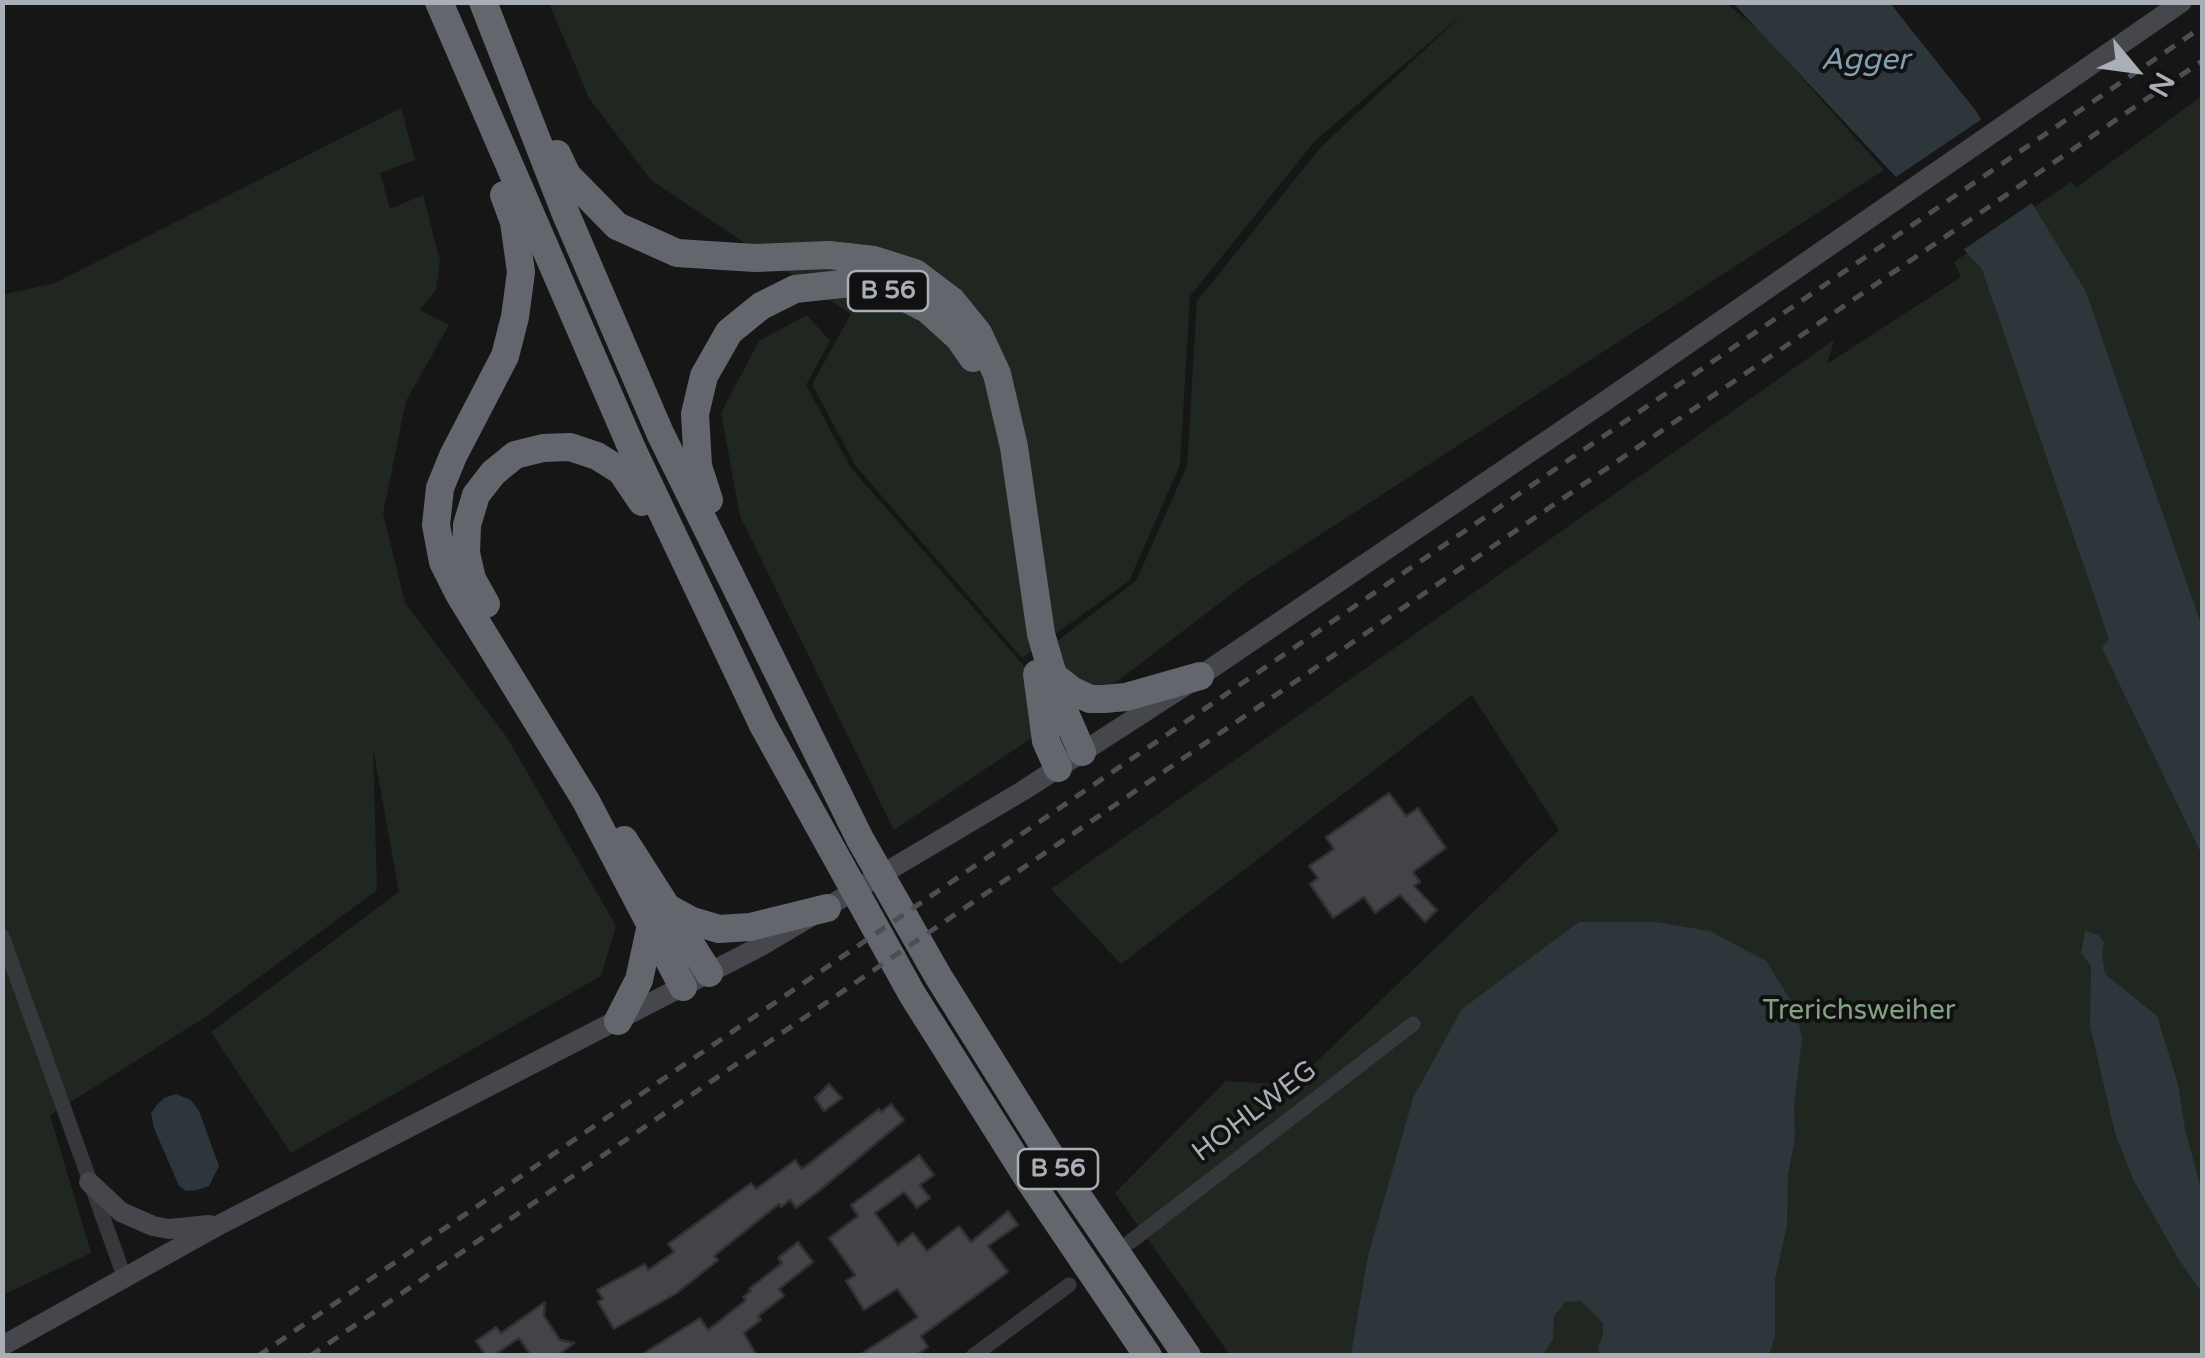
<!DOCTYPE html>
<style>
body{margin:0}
#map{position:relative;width:2205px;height:1358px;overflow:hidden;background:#161617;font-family:"Varela Round",sans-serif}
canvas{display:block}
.frame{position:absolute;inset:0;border:5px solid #a9aeb7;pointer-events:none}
.north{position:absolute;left:2085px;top:20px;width:100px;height:100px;-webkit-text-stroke:8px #111112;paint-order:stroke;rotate:119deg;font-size:28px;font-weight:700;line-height:40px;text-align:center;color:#a9aeb7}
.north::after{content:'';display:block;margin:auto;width:35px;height:45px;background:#a9aeb7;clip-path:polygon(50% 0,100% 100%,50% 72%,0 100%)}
</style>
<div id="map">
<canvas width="2205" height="1358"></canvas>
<div class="frame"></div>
<div class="north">N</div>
</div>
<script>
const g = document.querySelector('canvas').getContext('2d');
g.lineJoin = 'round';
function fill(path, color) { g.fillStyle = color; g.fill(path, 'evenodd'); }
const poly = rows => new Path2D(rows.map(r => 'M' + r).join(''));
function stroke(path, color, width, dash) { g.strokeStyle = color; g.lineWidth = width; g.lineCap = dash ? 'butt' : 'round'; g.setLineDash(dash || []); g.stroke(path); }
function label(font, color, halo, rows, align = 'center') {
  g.font = font + ' "Varela Round",sans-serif'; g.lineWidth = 8; g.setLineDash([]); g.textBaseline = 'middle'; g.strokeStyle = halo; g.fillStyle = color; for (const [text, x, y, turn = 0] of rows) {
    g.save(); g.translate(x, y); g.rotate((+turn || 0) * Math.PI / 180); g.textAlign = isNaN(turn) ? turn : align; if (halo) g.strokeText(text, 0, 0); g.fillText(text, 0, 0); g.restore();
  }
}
fill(poly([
 [549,3,1726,3,1762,33,1884,170,1250,580,1120,679,894,830,740,516,721,413,759,341,807,315,830,341,806,385,851,468,1024,666,1136,581,1187,466,1197,301,1321,147,1465,12,1315,141,1190,296,1180,465,1129,581,1022,658,855,465,812,384,851,314,651,180,589,98],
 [2202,96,2202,1355,1230,1355,1115,1193,1226,1081,1292,1085,1559,830,1472,695,1121,964,1051,889,1834,340,1827,364,1961,277,1954,262,2071,182,2077,187],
 [401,108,415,160,380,173,390,209,423,195,440,261,436,290,420,310,449,325,406,401,383,513,405,603,506,736,616,926,601,976,291,1153,211,1032,399,892,373,748,377,890,207,1016,50,1115,91,1253,3,1295,2,295,55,283]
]), '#202720');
fill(poly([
 [1733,3,1890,3,1976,111,2086,292,2202,627,2202,855,2102,648,2109,639,1982,269],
 [1579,922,1655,922,1710,931,1766,961,1796,1009,1802,1039,1794,1105,1795,1138,1788,1174,1787,1225,1775,1279,1775,1336,1769,1355,1600,1355,1598,1347,1603,1335,1603,1323,1581,1301,1565,1302,1554,1316,1553,1339,1543,1355,1351,1355,1368,1256,1413,1098,1462,1009],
 [2085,931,2099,935,2104,943,2102,956,2105,974,2157,1016,2178,1084,2185,1129,2202,1193,2202,1293,2178,1258,2133,1179,2115,1133,2090,1026,2091,966,2081,953],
 [176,1094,191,1100,199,1111,219,1166,209,1186,197,1190,186,1191,179,1186,154,1128,151,1113,156,1106,164,1098]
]), '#2d363b');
fill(poly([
 [1985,117,2035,201,1960,252,1893,179]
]), '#161617');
const building = poly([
 [1389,793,1406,816,1418,808,1446,848,1413,872,1420,882,1414,886,1437,910,1425,922,1400,895,1375,913,1364,897,1333,918,1310,884,1318,878,1309,866,1334,849,1326,837,1389,793],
 [829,1084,842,1098,824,1111,815,1098,829,1084],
 [891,1104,904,1120,819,1191,796,1208,790,1200,781,1207,779,1204,714,1256,718,1260,677,1293,614,1329,598,1302,603,1299,597,1290,645,1264,648,1270,674,1252,668,1244,751,1183,756,1189,795,1160,802,1169,879,1109,881,1112,891,1104],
 [919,1155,934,1175,920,1185,930,1198,917,1208,904,1192,875,1213,898,1245,913,1233,927,1251,959,1226,971,1242,1008,1211,1018,1225,988,1246,1008,1272,921,1336,928,1347,915,1356,858,1356,918,1317,897,1289,864,1310,846,1281,855,1275,829,1238,858,1216,851,1205,919,1155],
 [798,1242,813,1262,779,1289,784,1296,758,1316,761,1320,744,1333,757,1356,639,1356,700,1318,708,1330,746,1300,743,1297,751,1291,749,1289,782,1263,778,1258,798,1242],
 [545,1302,544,1316,560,1340,574,1343,557,1356,531,1356,519,1338,493,1356,486,1356,476,1341,496,1327,501,1333,545,1302]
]);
fill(building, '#434447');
stroke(building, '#303033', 2.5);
stroke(poly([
 [2,936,124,1276],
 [1130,1242,1413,1024],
 [973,1356,1069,1285]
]), '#37383c', 15);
stroke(poly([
 [89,1182,121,1212,153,1226,169,1229,209,1225],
 [2,1346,221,1224,763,945,1024,790,1200,676,1598,406,2182,2]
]), '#45474c', 20);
stroke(poly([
 [439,2,633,451,763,725,912,994,1029,1180,1148,1356],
 [483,2,565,212,660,433,860,839,938,976,1051,1157,1187,1356],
 [557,154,567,175,617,226,677,253,755,258,829,255,874,260,915,273,952,301,978,333,997,374,1014,447,1041,634,1062,706,1082,752],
 [504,195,514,222,521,272,515,317,505,356,453,456,440,488,436,525,443,562,459,594,586,801,683,987],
 [709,500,698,466,695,414,704,376,729,332,761,306,795,289,851,283,894,292,927,309,959,338,973,358],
 [486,604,472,579,466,553,467,525,476,495,493,473,515,455,543,448,570,447,597,456,621,471,642,502],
 [1037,674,1046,741,1058,768],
 [1051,674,1073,691,1090,699,1104,699,1126,697,1200,676],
 [624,840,709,973],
 [670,909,692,921,719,929,750,927,827,908],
 [618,1021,639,980,651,925]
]), '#63676d', 28);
stroke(poly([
 [258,1356,2202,27],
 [310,1356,2202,61]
]), '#4c4e53', 5, [12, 10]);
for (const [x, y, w] of [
 [888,291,80],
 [1058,1169,80]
]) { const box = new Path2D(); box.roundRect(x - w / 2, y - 20, w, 40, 8); g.fillStyle = '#111112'; g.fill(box); stroke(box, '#a9aeb7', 2.5); }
label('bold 25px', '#a9aeb7', null, [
 ["B 56",888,291],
 ["B 56",1058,1169]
]);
label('28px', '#82a181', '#111112', [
 ["Trerichsweiher",1859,1012]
]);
label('28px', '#a9aeb7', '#111112', [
 ["HOHLWEG",1255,1112,-37]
]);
label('italic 30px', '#829fb0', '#111112', [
 ["Agger",1865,61]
]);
</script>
